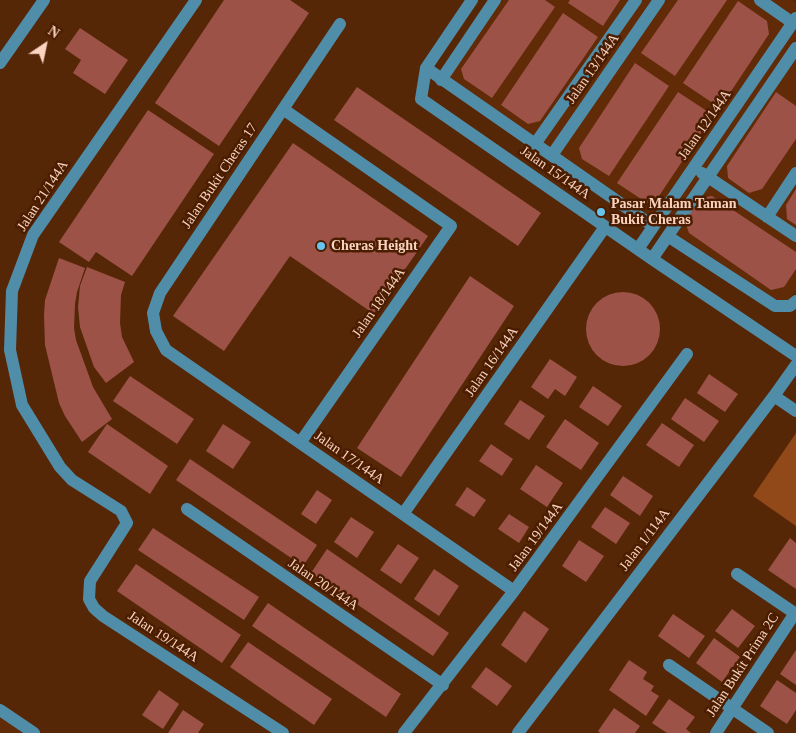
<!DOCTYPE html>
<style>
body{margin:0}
#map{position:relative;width:796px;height:733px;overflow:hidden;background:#562707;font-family:Georgia,serif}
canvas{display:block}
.north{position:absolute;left:20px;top:20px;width:50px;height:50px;-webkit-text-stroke:4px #4b1d00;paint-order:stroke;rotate:34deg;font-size:14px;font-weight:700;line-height:20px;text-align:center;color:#fad4c0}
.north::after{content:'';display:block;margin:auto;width:18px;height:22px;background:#fad4c0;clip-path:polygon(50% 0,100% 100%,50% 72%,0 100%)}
</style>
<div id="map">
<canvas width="796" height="733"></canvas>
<div class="north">N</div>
</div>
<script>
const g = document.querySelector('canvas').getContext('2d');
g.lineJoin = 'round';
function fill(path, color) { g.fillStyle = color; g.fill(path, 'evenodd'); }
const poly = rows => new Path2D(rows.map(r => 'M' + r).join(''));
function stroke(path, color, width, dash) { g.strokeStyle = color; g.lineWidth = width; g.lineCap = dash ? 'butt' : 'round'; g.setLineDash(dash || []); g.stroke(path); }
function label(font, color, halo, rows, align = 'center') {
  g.font = font + ' Georgia,serif'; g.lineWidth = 5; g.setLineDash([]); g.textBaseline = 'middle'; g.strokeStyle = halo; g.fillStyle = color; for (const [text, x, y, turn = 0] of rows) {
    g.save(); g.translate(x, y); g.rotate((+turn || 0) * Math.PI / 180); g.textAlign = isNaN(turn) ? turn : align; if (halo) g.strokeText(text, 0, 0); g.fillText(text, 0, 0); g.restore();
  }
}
fill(poly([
 [500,0,792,0,796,3,796,290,789,300,776,301,448,78],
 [0,714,28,733,0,733]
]), '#602b06');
fill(poly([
 [796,433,796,526,753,496]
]), '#92491a');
fill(poly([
 [224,0,290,0,309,13,219,146,155,103],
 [509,0,545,0,555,7,492,98,464,79,461,69],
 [570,0,620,0,603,26,568,3],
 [678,0,727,0,675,76,641,53],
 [738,1,767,21,769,34,720,108,683,83],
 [563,13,598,37,540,121,528,124,501,105],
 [80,28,128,60,105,94,73,73,81,60,65,49],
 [635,63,669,86,609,176,582,159,579,148],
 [357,87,541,213,518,246,334,120],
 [678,92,713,115,655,202,647,203,617,183],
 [776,92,796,106,796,139,762,189,749,193,728,178,727,166],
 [148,110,214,154,132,276,96,252,89,262,59,242],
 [293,143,428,236,374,314,290,256,224,351,173,316],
 [796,189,796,225,787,219,786,205],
 [712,196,796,252,796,269,784,287,771,290,689,233,685,222,699,198],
 [59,258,85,268,77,292,75,304,74,328,76,340,93,387,112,419,82,442,65,416,59,403,45,345,44,315,45,300],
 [87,267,125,282,121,295,120,323,122,337,134,362,106,383,94,367,80,327,78,307,80,286],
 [470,276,514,306,401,477,357,448],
 '586 329a37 37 0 1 1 74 0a37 37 0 1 1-74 0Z',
 [550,359,577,377,565,396,555,389,548,399,531,387],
 [709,374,738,394,725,412,697,393],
 [130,376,194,419,177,444,113,401],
 [593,386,622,406,608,426,579,407],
 [685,398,719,421,704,442,671,419],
 [520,400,545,416,529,440,504,424],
 [565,419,599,443,581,470,546,447],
 [662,423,694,445,679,467,646,445],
 [107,424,168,466,150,494,88,452],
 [223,424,251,442,233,469,206,451],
 [491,444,513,459,502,476,479,461],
 [190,459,317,545,303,566,176,480],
 [536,465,563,483,547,507,520,489],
 [623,476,653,496,640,516,610,495],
 [467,487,486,500,474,517,455,505],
 [317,490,332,500,316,524,301,514],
 [605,507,630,523,616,544,591,527],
 [509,514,529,527,519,543,498,529],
 [351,517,374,532,357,558,334,542],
 [153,528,259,597,244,620,138,550],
 [790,538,796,543,796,589,768,570],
 [579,540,604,556,586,582,562,566],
 [398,544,419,558,401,584,380,570],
 [327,549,449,633,433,656,311,573],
 [136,564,241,635,222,663,117,591],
 [434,569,459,586,439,616,414,599],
 [268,603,401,694,386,717,252,626],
 [732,609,755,626,738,648,715,631],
 [524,611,549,629,526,663,501,645],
 [673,614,705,636,689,658,658,636],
 [714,638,740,657,722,682,696,663],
 [248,642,332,699,314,725,230,667],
 [796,650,796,685,780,674],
 [629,660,647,672,643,679,654,686,651,691,659,696,646,716,609,690],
 [486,667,512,686,497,706,471,687],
 [777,680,796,693,796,710,787,724,760,706],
 [159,690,179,704,163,729,142,715],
 [669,699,695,717,686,729,691,733,667,733,652,723],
 [614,708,640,726,635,733,600,733,598,731],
 [183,710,204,724,198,733,168,733]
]), '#9d5247');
stroke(poly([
 [196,0,33,235,12,291,10,350,22,405,60,467,72,480,121,511,127,523,90,581,89,599,94,608,103,616,283,733],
 [472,0,426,68,421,99,652,259,796,356],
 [760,0,793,23],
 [340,24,160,293,153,313,156,331,166,350,514,591],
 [0,63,44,0],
 [426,68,653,226],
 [441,80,495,0],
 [283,109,451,226,300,443],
 [535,144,636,0],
 [552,155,659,0],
 [702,173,796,236],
 [767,217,796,173],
 [669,237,775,306,790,306,796,301],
 [638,249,796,18],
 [652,259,796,48],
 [774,396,796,411],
 [187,509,443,685],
 [403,514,605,227],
 [737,574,796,614],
 [669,665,768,733],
 [0,710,34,733],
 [404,733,514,591,687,354],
 [518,733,774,396,796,365],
 [716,733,795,613]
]), '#508da9', 12);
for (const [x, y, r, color] of [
 [601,212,5,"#66c4ef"],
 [321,246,5,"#66c4ef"]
]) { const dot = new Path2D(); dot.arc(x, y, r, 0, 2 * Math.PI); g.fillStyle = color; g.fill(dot); stroke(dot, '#4b1d00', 2); }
label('14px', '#fad4c0', '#4b1d00', [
 ["Jalan 13/144A",593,69,-55],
 ["Jalan 12/144A",705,125,-55],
 ["Jalan 15/144A",555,173,35],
 ["Jalan Bukit Cheras 17",220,176,-56],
 ["Jalan 21/144A",43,196,-57],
 ["Jalan 18/144A",379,303,-55],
 ["Jalan 16/144A",492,362,-55],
 ["Jalan 17/144A",349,458,35],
 ["Jalan 19/144A",536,537,-54],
 ["Jalan 1/114A",645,540,-53],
 ["Jalan 20/144A",323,585,34],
 ["Jalan 19/144A",163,637,33],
 ["Jalan Bukit Prima 2C",743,665,-57]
]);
label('bold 14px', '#fad4c0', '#4b1d00', [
 ["Pasar Malam Taman",611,204],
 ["Bukit Cheras",611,220],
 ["Cheras Height",331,246]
], 'left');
</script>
